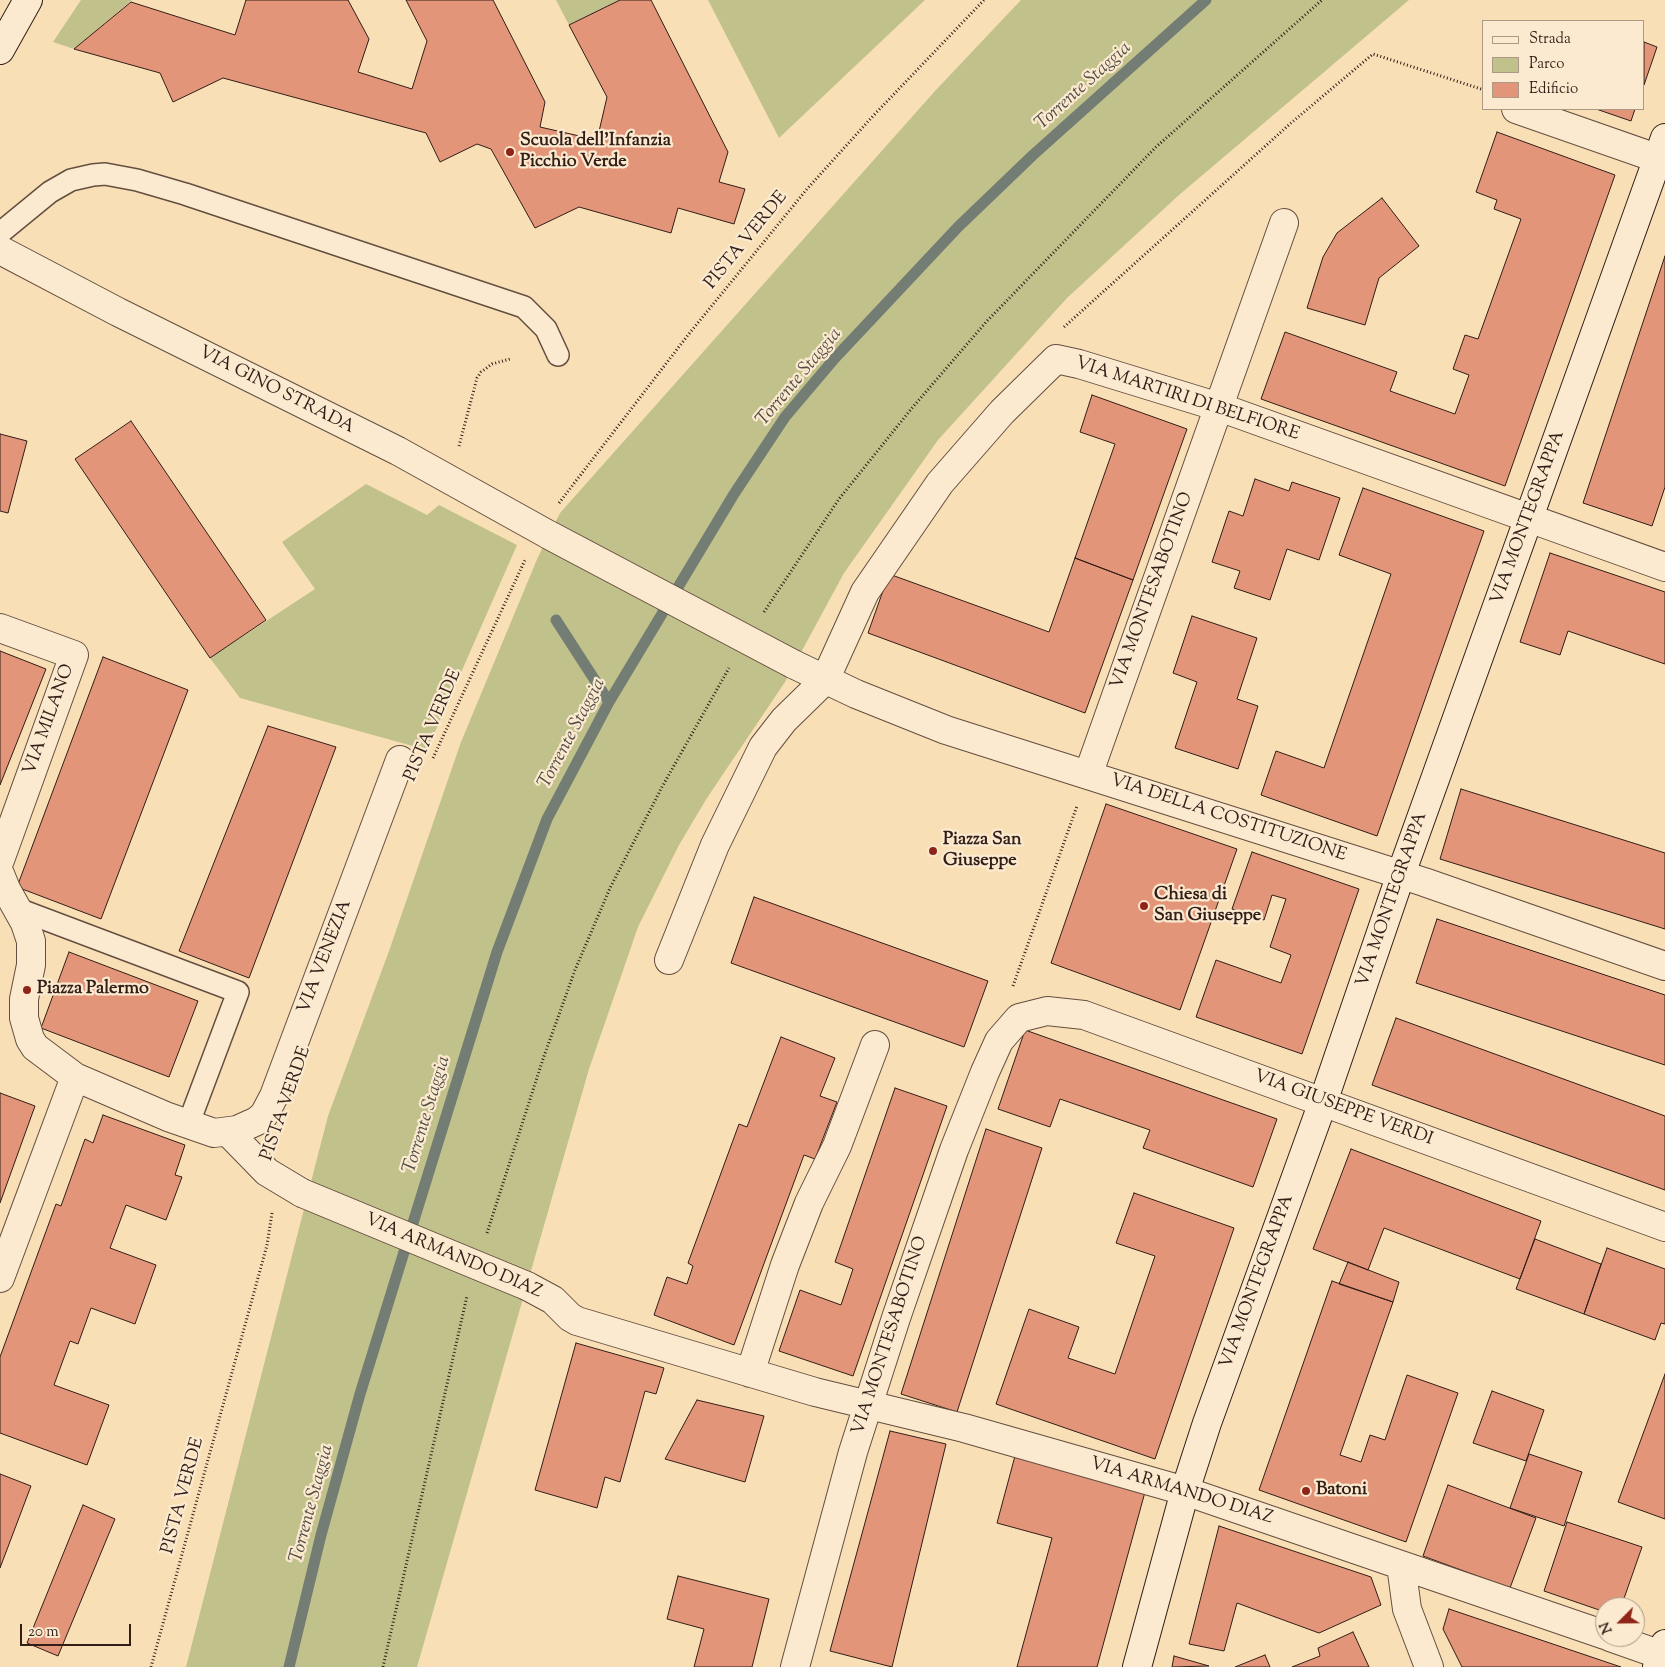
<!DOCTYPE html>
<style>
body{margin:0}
#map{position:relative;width:1665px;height:1667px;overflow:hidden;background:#f9dfb6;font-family:"Sorts Mill Goudy",serif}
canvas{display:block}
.legend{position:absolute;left:1482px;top:20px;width:162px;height:90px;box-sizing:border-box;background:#fbead0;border:1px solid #ab9886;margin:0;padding:6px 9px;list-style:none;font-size:15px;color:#321e17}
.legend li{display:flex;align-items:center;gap:10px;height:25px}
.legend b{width:25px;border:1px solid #ab9886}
.north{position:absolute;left:1595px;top:1597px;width:50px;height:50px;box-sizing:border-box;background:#fbead0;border:1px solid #ab9886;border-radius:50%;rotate:247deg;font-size:14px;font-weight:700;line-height:20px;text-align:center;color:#321e17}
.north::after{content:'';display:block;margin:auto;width:18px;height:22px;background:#8f2418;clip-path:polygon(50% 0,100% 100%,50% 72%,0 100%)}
.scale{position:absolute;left:20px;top:1624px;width:111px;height:22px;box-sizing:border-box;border:2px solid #321e17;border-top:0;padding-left:6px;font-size:15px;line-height:18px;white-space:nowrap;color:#321e17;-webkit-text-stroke:4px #fbead0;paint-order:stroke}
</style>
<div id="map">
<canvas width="1665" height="1667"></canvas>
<ul class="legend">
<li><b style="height:6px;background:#fbead0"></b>Strada</li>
<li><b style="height:14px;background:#c1c18b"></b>Parco</li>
<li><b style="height:14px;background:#e39579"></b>Edificio</li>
</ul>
<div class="north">N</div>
<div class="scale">20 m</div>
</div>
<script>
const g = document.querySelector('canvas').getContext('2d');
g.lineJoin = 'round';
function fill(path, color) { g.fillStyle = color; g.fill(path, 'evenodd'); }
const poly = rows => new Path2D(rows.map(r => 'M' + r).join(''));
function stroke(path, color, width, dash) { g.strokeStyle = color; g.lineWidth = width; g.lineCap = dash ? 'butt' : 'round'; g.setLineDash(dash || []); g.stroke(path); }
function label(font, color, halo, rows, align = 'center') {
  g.font = font + ' "Sorts Mill Goudy",serif'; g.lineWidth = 4.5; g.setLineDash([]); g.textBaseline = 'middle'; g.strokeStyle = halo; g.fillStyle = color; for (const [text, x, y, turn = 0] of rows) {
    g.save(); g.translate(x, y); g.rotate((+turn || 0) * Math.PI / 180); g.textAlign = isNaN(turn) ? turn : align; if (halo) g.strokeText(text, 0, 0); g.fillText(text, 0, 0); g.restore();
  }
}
fill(poly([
 [81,0,132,0,74,49,53,42],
 [556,0,620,0,569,25],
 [708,0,925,0,779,138],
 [1021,0,1409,0,1179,195,1067,298,938,440,844,573,785,682,707,798,679,845,638,927,589,1069,417,1667,186,1667,328,1116,389,951,461,742,538,557,560,513,935,91],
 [366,484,427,515,439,505,517,545,427,750,240,698,210,658,315,589,282,542]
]), '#c1c18b');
stroke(poly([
 [556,620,609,702],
 [289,1667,321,1535,360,1394,497,952,547,819,609,702,734,494,785,417,835,358,958,227,1033,155,1206,0]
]), '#737d74', 11);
const building = poly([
 [246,0,348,0,369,39,358,72,412,89,427,41,406,0,493,0,545,102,540,127,597,140,607,97,569,25,620,0,651,0,728,152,719,182,745,189,734,224,678,208,671,233,579,207,535,228,491,149,477,144,440,162,426,133,223,78,173,102,160,73,74,49,131,2,235,35,246,0],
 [1644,42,1657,47,1644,85,1644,42],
 [1596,109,1635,109,1631,121,1596,109],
 [1497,132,1615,175,1505,486,1261,399,1285,332,1397,372,1390,391,1455,414,1469,375,1453,369,1465,335,1478,339,1521,219,1494,209,1497,200,1476,192,1497,132],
 [1382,198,1419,246,1379,278,1365,325,1307,308,1323,257,1337,233,1382,198],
 [1665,256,1665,487,1652,526,1583,503,1665,256],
 [1092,395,1187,429,1133,580,1075,558,1115,444,1080,432,1092,395],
 [131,421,266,620,210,658,75,459,131,421],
 [0,434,27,441,8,513,0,511,0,434],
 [1255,479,1289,491,1292,482,1340,498,1319,560,1287,549,1270,600,1234,588,1240,571,1212,562,1229,511,1243,516,1255,479],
 [1363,488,1484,531,1377,836,1261,795,1276,751,1324,768,1391,574,1339,555,1363,488],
 [1550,553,1665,592,1665,664,1568,631,1560,655,1520,642,1550,553],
 [1075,558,1133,580,1085,713,868,633,889,574,1049,632,1075,558],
 [1192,616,1257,638,1237,699,1258,706,1238,769,1175,748,1197,682,1173,673,1192,616],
 [0,651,46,669,0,785,0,651],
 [103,657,188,690,101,919,17,887,103,657],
 [268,726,336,747,249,978,179,951,268,726],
 [1461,789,1665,853,1665,929,1440,859,1461,789],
 [1106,804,1237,849,1180,1010,1051,963,1106,804],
 [1252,852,1359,889,1302,1054,1196,1017,1216,960,1281,983,1291,955,1270,947,1286,899,1272,895,1264,920,1232,909,1252,852],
 [754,897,988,981,964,1047,731,963,754,897],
 [1437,919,1665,995,1665,1065,1416,983,1437,919],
 [69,952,198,1001,169,1077,41,1028,69,952],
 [1396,1018,1665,1116,1665,1190,1372,1085,1396,1018],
 [1025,1030,1277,1119,1253,1187,1143,1148,1150,1130,1060,1099,1050,1127,998,1109,1025,1030],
 [781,1037,835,1058,820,1096,837,1102,815,1159,804,1155,734,1345,654,1315,667,1277,687,1284,693,1266,688,1263,739,1124,747,1127,781,1037],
 [895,1088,947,1106,853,1376,779,1351,800,1290,841,1305,853,1269,835,1262,895,1088],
 [0,1093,35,1106,0,1203,0,1093],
 [103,1115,185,1145,175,1175,182,1177,166,1220,126,1205,110,1248,156,1265,135,1324,91,1308,78,1344,70,1341,54,1385,109,1405,87,1465,0,1433,0,1357,56,1204,61,1206,85,1139,93,1143,103,1115],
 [986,1129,1042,1148,957,1412,901,1394,986,1129],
 [1351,1149,1541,1221,1520,1279,1384,1228,1368,1270,1313,1249,1351,1149],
 [1134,1193,1234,1228,1155,1459,996,1404,1029,1309,1079,1327,1068,1358,1115,1374,1155,1256,1116,1243,1134,1193],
 [1535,1239,1601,1264,1584,1314,1516,1289,1535,1239],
 [1607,1248,1665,1269,1665,1324,1661,1323,1655,1340,1584,1314,1607,1248],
 [1348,1262,1399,1282,1393,1302,1339,1284,1348,1262],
 [1332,1281,1393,1302,1340,1455,1361,1462,1370,1435,1385,1440,1407,1375,1458,1393,1406,1542,1259,1490,1332,1281],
 [576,1343,664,1368,656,1394,645,1391,620,1482,605,1477,597,1508,535,1490,576,1343],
 [1665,1374,1665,1519,1618,1502,1665,1374],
 [1492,1391,1544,1410,1526,1461,1473,1443,1492,1391],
 [697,1400,764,1416,745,1482,665,1459,697,1400],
 [890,1431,946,1444,892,1667,830,1651,890,1431],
 [1529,1454,1582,1472,1564,1526,1510,1508,1529,1454],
 [1015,1456,1145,1492,1097,1667,1017,1667,1052,1538,997,1523,1015,1456],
 [0,1474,31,1486,0,1568,0,1474],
 [1448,1485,1536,1518,1510,1588,1423,1556,1448,1485],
 [83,1505,115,1519,58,1656,27,1643,83,1505],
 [1567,1522,1642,1547,1621,1607,1605,1607,1605,1612,1544,1591,1567,1522],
 [1219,1526,1371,1577,1381,1605,1319,1633,1237,1603,1224,1651,1189,1644,1219,1526],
 [678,1576,769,1599,752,1667,694,1667,704,1629,667,1619,678,1576],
 [1449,1609,1621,1667,1462,1667,1443,1629,1449,1609],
 [1353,1632,1369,1667,1292,1667,1320,1656,1318,1648,1353,1632],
 [1265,1655,1270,1667,1235,1667,1265,1655],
 [1174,1656,1209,1666,1172,1667,1174,1656]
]);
fill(building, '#e39579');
stroke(building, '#321e17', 1);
const lane = poly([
 [0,233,50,192,71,180,93,175,105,174,137,180,185,194,524,307,546,329,558,355],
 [18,909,238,992,188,1125]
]);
const street = poly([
 [1516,109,1665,161],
 [0,250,118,312,398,451,549,535],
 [0,628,74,655,0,860],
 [793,664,856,694,946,730,1424,882,1665,966],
 [1088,775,1284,223],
 [0,874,6,889,25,923,31,941,31,965,24,999,24,1018,30,1039,35,1047,75,1077,168,1117,214,1133,237,1130,257,1121,264,1115,274,1096,400,760],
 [669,960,715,845,763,747,784,720,825,680,865,592,940,483,1002,412,1056,359,1079,364,1219,407,1665,567],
 [228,1132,267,1172,302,1193],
 [0,1278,75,1077],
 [527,1286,553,1300,570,1317,577,1321,815,1392,964,1428,1185,1491,1605,1635],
 [750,1373,785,1265,809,1203,837,1146,875,1045],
 [1401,1565,1407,1609,1429,1667],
 [1610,1637,1661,1655],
 [795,1667,853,1452,896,1318,954,1150,985,1072,999,1041,1019,1018,1047,1011,1084,1015,1665,1227]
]);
const secondary = poly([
 [0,50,28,0],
 [1137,1667,1185,1491,1207,1423,1323,1102,1401,874,1665,138],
 [1657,1667,1665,1644]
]);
stroke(lane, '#644e3f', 24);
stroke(street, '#644e3f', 30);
stroke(secondary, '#321e17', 30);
stroke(poly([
 [1064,327,1291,123,1373,54,1484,90],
 [459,446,477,378,481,372,492,364,510,359],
 [559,503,688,335,807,189,873,116,984,0],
 [764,612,839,499,912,408,987,321,1156,147,1322,0],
 [433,758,525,560],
 [1013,986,1077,806],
 [487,1233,543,1059,575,970,610,888,662,787,729,668],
 [151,1667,267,1245,272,1213],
 [383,1667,467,1296]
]), '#321e17', 3, [1, 2.5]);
stroke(lane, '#fbead0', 21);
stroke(street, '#fbead0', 28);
stroke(secondary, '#fbead0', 28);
const streetBridge = poly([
 [549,535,793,664],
 [302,1193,527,1286]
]);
stroke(streetBridge, '#644e3f', 30, []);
stroke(streetBridge, '#fbead0', 28);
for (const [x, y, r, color] of [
 [510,152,5,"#8f2418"],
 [933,851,5,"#8f2418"],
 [1144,906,5,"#8f2418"],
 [27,990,5,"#8f2418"],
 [1306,1491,5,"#8f2418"]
]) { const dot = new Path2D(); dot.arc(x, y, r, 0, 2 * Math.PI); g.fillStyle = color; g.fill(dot); stroke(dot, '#fbead0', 2); }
label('bold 18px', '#321e17', '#fbead0', [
 ["Scuola dell'Infanzia",520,142],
 ["Picchio Verde",520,163],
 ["Piazza San",943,841],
 ["Giuseppe",943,862],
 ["Chiesa di",1154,896],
 ["San Giuseppe",1154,917],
 ["Piazza Palermo",37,990],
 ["Batoni",1316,1491]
], 'left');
label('18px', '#321e17', '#fbead0', [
 ["PISTA VERDE",747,241,-51],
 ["VIA GINO STRADA",276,391,27],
 ["VIA MARTIRI DI BELFIORE",1187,400,18],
 ["VIA MONTEGRAPPA",1529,518,-70],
 ["VIA MONTESABOTINO",1153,591,-70],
 ["VIA MILANO",50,720,-70],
 ["PISTA VERDE",434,726,-67],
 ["VIA DELLA COSTITUZIONE",1228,819,18],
 ["VIA MONTEGRAPPA",1393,900,-71],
 ["VIA VENEZIA",326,957,-69],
 ["PISTA VERDE",287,1104,-71],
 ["VIA GIUSEPPE VERDI",1343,1109,20],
 ["VIA ARMANDO DIAZ",453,1257,23],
 ["VIA MONTEGRAPPA",1258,1282,-70],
 ["VIA MONTESABOTINO",891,1336,-72],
 ["VIA ARMANDO DIAZ",1181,1492,17],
 ["PISTA VERDE",184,1496,-75]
]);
label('italic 19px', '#524d46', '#fbead0', [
 ["Torrente Staggia",1084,87,-42],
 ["Torrente Staggia",800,378,-50],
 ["Torrente Staggia",573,734,-62],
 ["Torrente Staggia",428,1115,-73],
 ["Torrente Staggia",313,1504,-75]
]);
</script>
